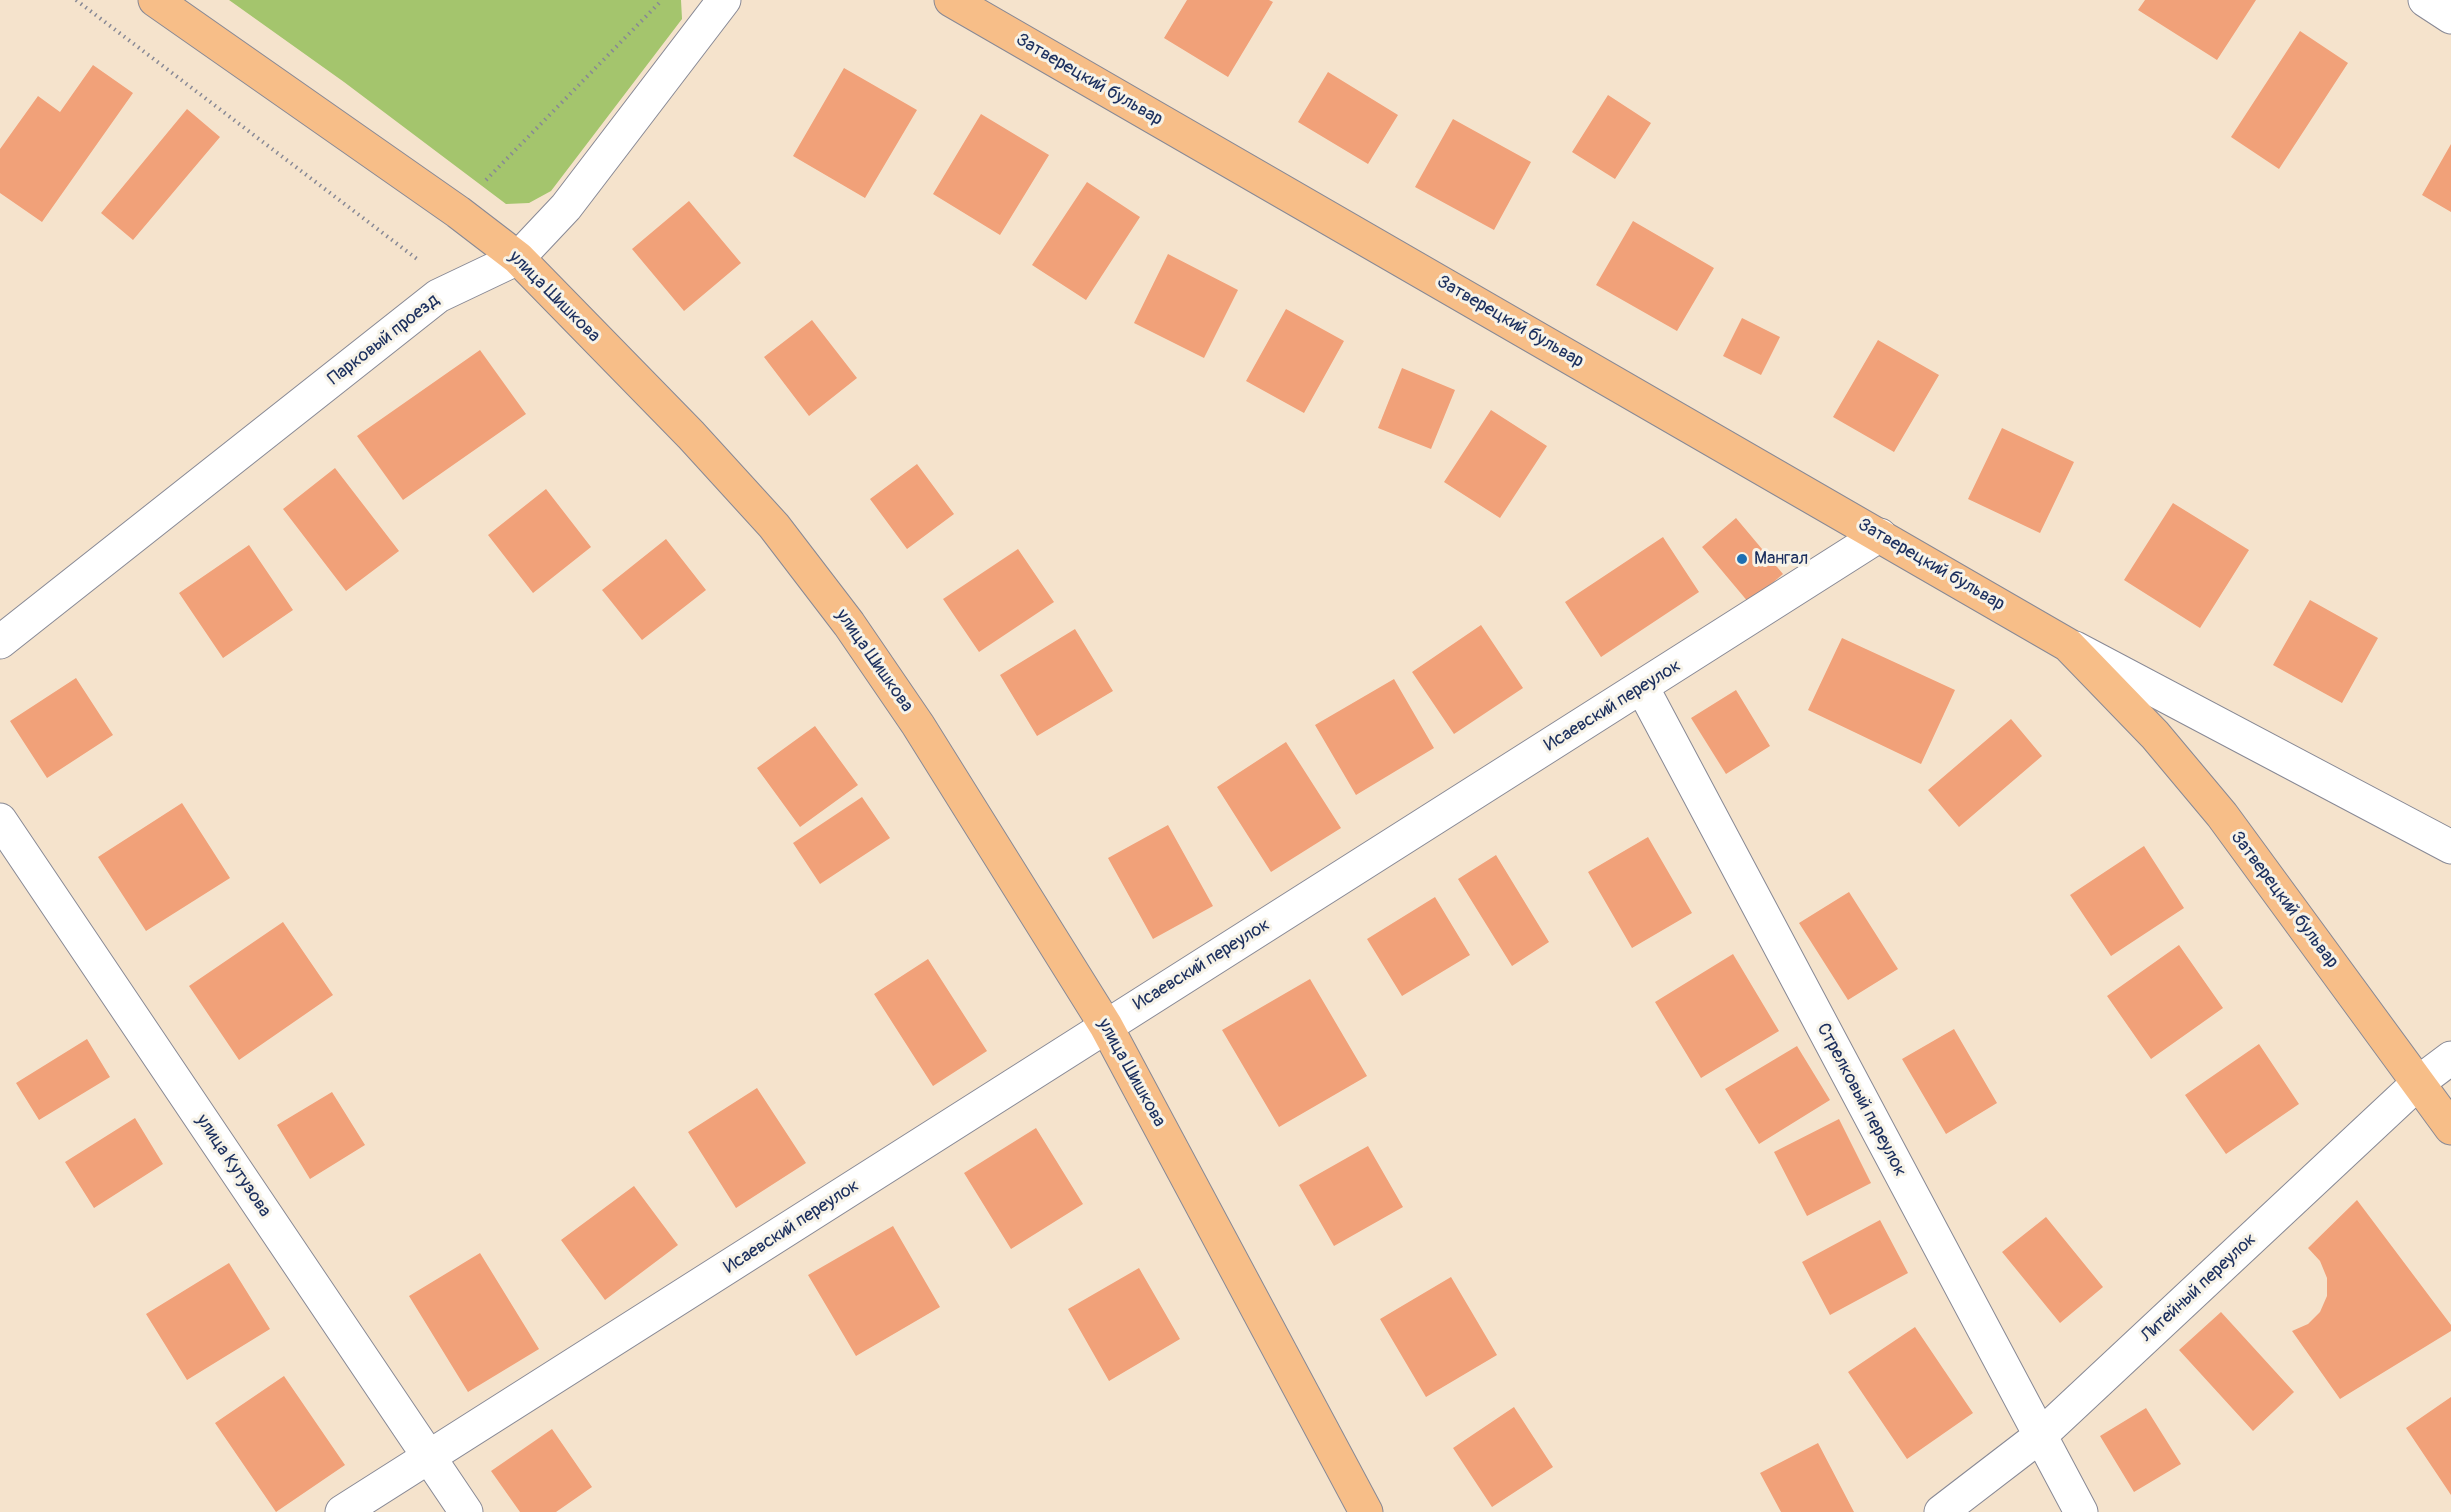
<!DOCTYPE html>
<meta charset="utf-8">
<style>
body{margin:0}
canvas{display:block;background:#f5e3cc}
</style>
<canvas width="2451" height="1512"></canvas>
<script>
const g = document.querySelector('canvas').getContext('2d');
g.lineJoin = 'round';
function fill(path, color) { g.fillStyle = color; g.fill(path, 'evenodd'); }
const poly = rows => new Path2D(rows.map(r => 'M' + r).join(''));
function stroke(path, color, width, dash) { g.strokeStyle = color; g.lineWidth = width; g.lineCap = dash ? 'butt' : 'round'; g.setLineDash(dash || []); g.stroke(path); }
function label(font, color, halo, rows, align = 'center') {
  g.font = font + ' Pangolin,sans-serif'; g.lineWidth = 6; g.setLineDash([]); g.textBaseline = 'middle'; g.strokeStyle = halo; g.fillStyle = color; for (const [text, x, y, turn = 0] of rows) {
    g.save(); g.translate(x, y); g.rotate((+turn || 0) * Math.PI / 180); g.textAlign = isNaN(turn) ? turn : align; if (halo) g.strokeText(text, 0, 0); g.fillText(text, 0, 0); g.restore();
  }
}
fill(poly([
 [229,0,681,0,682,19,551,191,529,203,506,204,344,82]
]), '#a4c56d');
fill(poly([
 [1187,0,1269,0,1273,2,1228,77,1164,38],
 [2145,0,2256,0,2217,60,2138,10],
 [2300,31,2348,63,2279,169,2231,137],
 [93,65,133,93,42,222,0,193,0,149,38,96,60,112],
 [844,68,917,110,865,198,793,156],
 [1328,72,1398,115,1368,164,1298,122],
 [1608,95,1651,123,1615,179,1572,152],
 [187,109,220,137,133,240,101,213],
 [981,114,1049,155,1000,235,933,194],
 [1453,119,1531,162,1494,230,1415,187],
 [2451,144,2451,212,2422,195],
 [1087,182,1140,217,1086,300,1032,265],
 [689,201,741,263,684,311,632,249],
 [1633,221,1714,268,1677,331,1596,285],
 [1168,254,1238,290,1204,358,1134,323],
 [1286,309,1344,341,1304,413,1246,381],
 [1742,318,1780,337,1761,375,1723,356],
 [812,320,857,378,809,416,764,357],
 [1878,340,1939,375,1894,452,1833,417],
 [480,350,526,414,403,500,357,436],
 [1402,368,1455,390,1431,449,1378,428],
 [1491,410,1547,446,1500,518,1444,482],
 [2002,428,2074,462,2040,533,1968,499],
 [917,464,954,514,907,549,870,499],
 [335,468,399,551,346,591,283,509],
 [546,489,591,547,533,593,488,535],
 [2173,503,2249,550,2200,628,2124,580],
 [1736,518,1783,574,1749,603,1702,547],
 [1663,537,1699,592,1601,657,1565,602],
 [666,539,706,590,642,640,602,590],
 [249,545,293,610,223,658,179,593],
 [1018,549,1054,602,979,652,943,599],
 [2310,600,2378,638,2342,703,2273,665],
 [1481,625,1523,688,1454,734,1412,672],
 [1075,629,1113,691,1037,736,1000,675],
 [1842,638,1955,690,1921,764,1808,710],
 [76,678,113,735,47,778,10,721],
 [1394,679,1434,748,1356,795,1315,725],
 [1736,690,1770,746,1726,774,1691,718],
 [2011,719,2042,756,1959,827,1928,790],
 [815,726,858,785,800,827,757,768],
 [1286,742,1341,828,1271,872,1217,787],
 [862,797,890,838,820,884,793,843],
 [182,803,230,878,146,931,98,857],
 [1168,825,1213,906,1153,939,1108,858],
 [1648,837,1692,913,1632,948,1588,872],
 [2144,846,2184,908,2111,956,2070,895],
 [1496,855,1549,942,1512,966,1458,879],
 [1849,892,1898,969,1848,1000,1799,923],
 [1435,897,1470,955,1402,996,1367,939],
 [283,922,333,995,239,1060,189,986],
 [2179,945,2223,1008,2151,1059,2107,996],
 [1733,954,1779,1031,1701,1078,1655,1002],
 [928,959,987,1051,933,1086,874,994],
 [1310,979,1367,1076,1279,1127,1222,1030],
 [1954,1029,1997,1103,1946,1134,1902,1059],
 [87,1039,110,1077,39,1120,16,1083],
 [2259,1044,2299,1104,2226,1154,2185,1095],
 [1797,1046,1830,1100,1759,1144,1725,1089],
 [757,1088,806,1163,736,1208,688,1132],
 [332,1092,365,1145,310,1179,277,1125],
 [135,1118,163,1164,94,1208,65,1162],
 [1839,1119,1871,1183,1807,1216,1774,1152],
 [1036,1128,1083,1204,1011,1249,964,1173],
 [1368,1146,1403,1207,1334,1246,1299,1185],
 [634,1186,678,1245,605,1300,561,1240],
 [2357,1200,2451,1325,2451,1331,2340,1399,2292,1331,2308,1324,2320,1312,2327,1296,2327,1278,2320,1261,2308,1248],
 [2046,1217,2103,1287,2060,1323,2002,1252],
 [1880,1220,1908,1273,1830,1315,1802,1262],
 [893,1226,940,1307,856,1356,808,1275],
 [480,1253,539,1349,468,1392,409,1296],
 [229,1263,270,1329,187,1380,146,1314],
 [1139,1268,1180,1339,1109,1381,1068,1309],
 [1451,1277,1497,1355,1426,1397,1380,1319],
 [2221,1312,2294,1392,2253,1431,2179,1350],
 [1915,1327,1973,1413,1907,1459,1848,1372],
 [284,1376,345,1465,276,1512,215,1423],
 [2451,1397,2451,1495,2406,1428],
 [1514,1407,1553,1467,1492,1507,1453,1448],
 [2146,1408,2181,1464,2134,1492,2100,1436],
 [552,1429,592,1487,556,1512,520,1512,491,1471],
 [1818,1443,1854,1512,1781,1512,1760,1473]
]), '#f1a179');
const minor = poly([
 [2425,0,2451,17],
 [0,642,438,296,518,258,566,207,724,0],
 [2075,648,2451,847],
 [1642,687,2081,1512],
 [0,820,466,1512],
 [342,1512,1880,535],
 [1941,1512,2040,1436,2419,1082,2451,1058]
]);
const major = poly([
 [155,0,458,212,518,258,691,435,774,526,849,624,918,725,1106,1026,1366,1512],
 [951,0,2068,645,2155,735,2222,815,2451,1128]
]);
stroke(minor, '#888995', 35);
stroke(major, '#888995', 35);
stroke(poly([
 [76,0,417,259],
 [486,180,662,0]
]), '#888995', 4, [1.5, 4.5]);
stroke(minor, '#fff', 33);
stroke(major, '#f7be88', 33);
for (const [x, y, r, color] of [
 [1742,559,6,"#1f6fb2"]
]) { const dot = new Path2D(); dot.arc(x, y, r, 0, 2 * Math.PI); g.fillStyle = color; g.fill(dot); stroke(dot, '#f7f3e8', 2); }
label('18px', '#1b2f5e', '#f7f3e8', [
 ["Затверецкий бульвар",1089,80,30],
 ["улица Шишкова",554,297,45],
 ["Затверецкий бульвар",1510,322,30],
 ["Парковый проезд",384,340,-38],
 ["Затверецкий бульвар",1931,565,30],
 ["улица Шишкова",874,661,55],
 ["Исаевский переулок",1613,706,-32],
 ["Затверецкий бульвар",2284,900,53],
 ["Исаевский переулок",1202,965,-32],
 ["улица Шишкова",1131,1073,61],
 ["Стрелковый переулок",1861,1100,62],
 ["улица Кутузова",233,1166,56],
 ["Исаевский переулок",792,1227,-33],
 ["Литейный переулок",2199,1288,-43]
]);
label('18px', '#1b2f5e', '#f7f3e8', [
 ["Мангал",1754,559]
], 'left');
</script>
